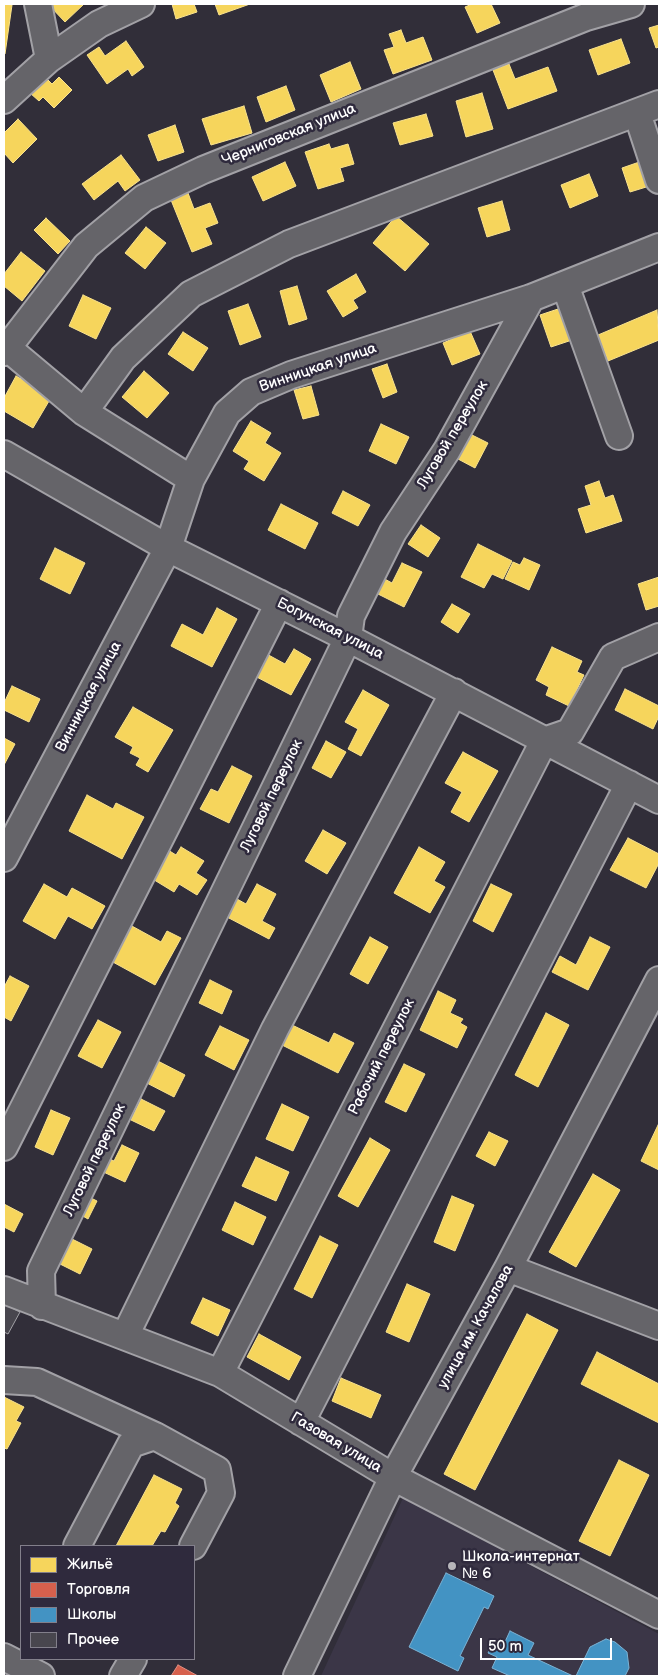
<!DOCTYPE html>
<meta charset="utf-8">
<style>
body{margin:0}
#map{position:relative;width:663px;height:1680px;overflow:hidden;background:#312e39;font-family:"Balsamiq Sans",sans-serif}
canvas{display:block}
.frame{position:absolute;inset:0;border:5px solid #fff;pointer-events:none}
.legend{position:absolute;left:20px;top:1545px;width:175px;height:115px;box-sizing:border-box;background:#2f2a3d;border:1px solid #827f8b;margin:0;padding:6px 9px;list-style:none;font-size:15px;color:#fff}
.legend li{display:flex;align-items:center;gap:10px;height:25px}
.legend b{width:25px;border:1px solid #827f8b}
.scale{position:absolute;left:480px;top:1638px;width:132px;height:22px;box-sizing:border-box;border:2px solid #fff;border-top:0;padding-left:6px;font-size:15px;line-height:18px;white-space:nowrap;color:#fff;-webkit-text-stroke:4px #2f2a3d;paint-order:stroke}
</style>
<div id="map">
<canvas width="663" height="1680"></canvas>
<div class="frame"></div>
<ul class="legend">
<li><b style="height:14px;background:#f6d55c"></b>Жильё</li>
<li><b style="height:14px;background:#d6604d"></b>Торговля</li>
<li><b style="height:14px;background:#4393c3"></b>Школы</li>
<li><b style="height:14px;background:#48464e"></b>Прочее</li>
</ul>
<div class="scale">50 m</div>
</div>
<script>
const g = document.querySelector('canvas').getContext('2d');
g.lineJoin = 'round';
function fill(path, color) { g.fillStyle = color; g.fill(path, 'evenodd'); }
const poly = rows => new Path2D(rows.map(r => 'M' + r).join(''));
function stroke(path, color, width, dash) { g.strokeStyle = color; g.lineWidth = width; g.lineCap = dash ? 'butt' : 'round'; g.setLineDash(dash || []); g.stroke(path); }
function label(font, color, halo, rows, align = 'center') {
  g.font = font + ' "Balsamiq Sans",sans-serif'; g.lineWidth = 5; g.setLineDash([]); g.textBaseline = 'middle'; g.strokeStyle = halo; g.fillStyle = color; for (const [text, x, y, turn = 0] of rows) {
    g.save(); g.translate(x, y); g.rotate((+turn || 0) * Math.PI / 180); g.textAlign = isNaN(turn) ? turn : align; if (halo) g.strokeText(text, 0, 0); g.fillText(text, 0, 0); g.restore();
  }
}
fill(poly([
 [403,1498,659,1634,659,1676,321,1676]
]), '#3b3647');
const homes = poly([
 [4,4,12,5,5,54,4,54,4,4],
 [48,4,84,4,65,22,48,4],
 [172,4,194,4,197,12,176,19,172,4],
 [215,4,250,4,219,15,215,4],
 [472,4,491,4,500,23,477,33,465,7,472,4],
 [659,25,659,47,656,48,649,28,659,25],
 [401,30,406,43,423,37,432,60,393,74,384,50,394,47,389,34,401,30],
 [621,39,630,63,598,75,589,50,621,39],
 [126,41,144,67,132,76,128,69,107,84,87,55,99,47,105,56,126,41],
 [350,62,361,89,331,102,320,75,350,62],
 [509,64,515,79,548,67,557,91,508,109,493,70,509,64],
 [45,77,52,84,59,77,72,90,54,108,43,97,39,101,30,93,45,77],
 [286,86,295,110,266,122,257,97,286,86],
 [482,93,493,129,466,137,456,101,482,93],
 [244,106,252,133,211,145,202,119,244,106],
 [426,114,433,136,400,145,393,123,426,114],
 [18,119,37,139,13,163,4,153,4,133,18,119],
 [175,125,184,152,158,161,148,135,175,125],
 [329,144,331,149,348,144,354,164,340,168,344,181,318,189,305,152,329,144],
 [121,155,140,180,125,191,118,181,94,200,82,184,121,155],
 [648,159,656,184,630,192,622,168,648,159],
 [285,162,296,186,263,201,252,177,285,162],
 [589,174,598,196,570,208,561,185,589,174],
 [188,193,194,209,210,203,218,223,205,228,212,244,192,252,171,200,188,193],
 [502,201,510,230,487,237,478,208,502,201],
 [396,216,429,244,405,271,373,243,396,216],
 [46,218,70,241,58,254,34,230,46,218],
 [146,227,166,243,145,269,125,253,146,227],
 [21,252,45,271,22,301,4,286,4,274,21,252],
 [356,274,366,292,353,300,358,308,343,317,327,291,356,274],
 [297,286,307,319,289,325,280,291,297,286],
 [83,295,111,308,96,339,69,326,83,295],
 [248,304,261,337,240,345,228,311,248,304],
 [561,308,572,340,551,347,540,315,561,308],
 [657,310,659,340,608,361,598,335,657,310],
 [470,331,480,354,452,365,443,343,470,331],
 [183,332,208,348,193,371,168,354,183,332],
 [387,364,397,392,383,398,372,369,387,364],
 [144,371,169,393,147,418,122,397,144,371],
 [16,376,52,396,33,428,4,411,4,398,16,376],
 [311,386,319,415,303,419,294,390,311,386],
 [251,421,271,433,265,443,281,453,264,481,244,469,249,461,233,451,251,421],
 [381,424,409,437,396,464,369,451,381,424],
 [470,434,488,443,475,468,458,459,470,434],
 [599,481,605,498,613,495,622,521,586,533,578,509,591,505,585,486,599,481],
 [343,491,370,505,358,526,332,513,343,491],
 [281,504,318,523,305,549,268,530,281,504],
 [421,525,440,538,428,557,408,544,421,525],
 [478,544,512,561,503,579,492,574,484,588,461,577,478,544],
 [55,548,85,563,70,594,40,579,55,548],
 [524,558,540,565,529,590,505,579,513,562,520,565,524,558],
 [402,563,422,572,404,607,374,592,381,577,392,583,402,563],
 [659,577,659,606,646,610,638,584,659,577],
 [452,604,470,614,458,633,441,622,452,604],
 [217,608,237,619,212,667,171,646,182,624,203,635,217,608],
 [552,647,582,661,577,672,584,675,569,706,546,695,549,687,536,680,552,647],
 [294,649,311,659,291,695,251,674,263,652,285,664,294,649],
 [12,686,40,699,29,722,4,710,4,703,12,686],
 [625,689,659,706,659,716,653,729,615,710,625,689],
 [363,690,389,705,361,756,348,749,358,729,345,722,363,690],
 [133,707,173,730,148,772,136,765,140,758,130,753,133,747,115,737,133,707],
 [4,738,15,744,4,765,4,738],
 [326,741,346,752,331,778,312,768,326,741],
 [463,752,498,771,469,822,451,812,462,792,445,783,463,752],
 [232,766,252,776,229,823,200,809,211,789,218,792,232,766],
 [87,795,113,809,116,803,144,817,122,859,69,831,87,795],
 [323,830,346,843,327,874,305,861,323,830],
 [628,838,659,854,659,863,646,888,610,870,628,838],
 [181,847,204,861,196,873,207,880,197,895,179,884,174,892,151,878,168,850,176,855,181,847],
 [419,847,445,862,434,881,445,887,430,913,394,893,419,847],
 [44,884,67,897,72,888,105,906,92,929,68,916,55,939,23,921,44,884],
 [257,884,276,894,262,921,275,928,269,939,227,917,237,899,246,904,257,884],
 [491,884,512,894,493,932,473,921,491,884],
 [130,925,161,942,167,931,181,938,155,985,111,961,130,925],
 [370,937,388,947,368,984,350,974,370,937],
 [590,937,610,947,588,990,552,972,560,956,576,965,590,937],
 [10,976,29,986,11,1021,4,1017,4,987,10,976],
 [210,980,232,991,222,1014,199,1003,210,980],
 [438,991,456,1000,450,1013,463,1019,460,1023,467,1027,457,1048,420,1030,438,991],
 [546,1013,569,1025,538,1087,515,1075,546,1013],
 [98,1020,121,1032,102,1068,78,1056,98,1020],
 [290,1024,329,1043,334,1033,354,1043,338,1073,280,1044,290,1024],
 [220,1026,249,1040,234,1070,205,1055,220,1026],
 [152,1058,185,1075,174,1097,141,1080,152,1058],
 [404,1064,425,1074,406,1112,385,1102,404,1064],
 [141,1099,165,1111,154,1131,131,1120,141,1099],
 [282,1104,309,1117,293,1151,266,1139,282,1104],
 [51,1110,70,1118,53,1155,35,1147,51,1110],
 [659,1123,659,1170,641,1161,659,1123],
 [489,1132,508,1141,495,1166,476,1156,489,1132],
 [370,1138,390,1150,358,1207,338,1196,370,1138],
 [122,1145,139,1153,125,1182,97,1169,103,1156,114,1161,122,1145],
 [256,1157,289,1172,276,1201,242,1186,256,1157],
 [593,1174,620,1190,576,1267,549,1252,593,1174],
 [83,1194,97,1201,88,1219,74,1211,83,1194],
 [452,1196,474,1205,455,1251,434,1242,452,1196],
 [235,1202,266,1217,253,1245,222,1230,235,1202],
 [4,1204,23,1214,14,1232,4,1227,4,1204],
 [320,1236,338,1245,312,1298,294,1289,320,1236],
 [68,1237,92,1249,80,1274,56,1262,68,1237],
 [407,1284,430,1294,409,1342,386,1332,407,1284],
 [203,1298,230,1310,218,1336,191,1323,203,1298],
 [527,1314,558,1330,475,1490,444,1474,527,1314],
 [259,1334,301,1357,289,1380,247,1357,259,1334],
 [597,1352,659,1384,659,1423,581,1384,597,1352],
 [341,1378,381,1395,371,1418,332,1401,341,1378],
 [4,1397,24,1407,16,1421,21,1423,7,1449,4,1448,4,1397],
 [619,1460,649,1475,610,1556,579,1541,619,1460],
 [154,1475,182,1489,175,1503,179,1506,165,1532,161,1531,152,1546,116,1546,154,1475]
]);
fill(homes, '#f6d55c');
stroke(homes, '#f9e28d', 1);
const shops = poly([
 [178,1665,198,1676,171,1676,178,1665]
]);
fill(shops, '#d6604d');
stroke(shops, '#e29082', 1);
const schools = poly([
 [446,1573,494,1596,488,1609,484,1607,460,1656,464,1658,458,1671,409,1647,446,1573],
 [510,1631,534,1643,528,1655,573,1676,510,1676,492,1668,497,1657,488,1653,495,1640,504,1644,510,1631],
 [606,1639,615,1642,627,1652,629,1668,625,1676,576,1676,590,1647,606,1639]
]);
fill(schools, '#4393c3');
stroke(schools, '#7bb3d5', 1);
const building = poly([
 [4,1304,20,1312,8,1334,4,1332,4,1304]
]);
fill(building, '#48464e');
stroke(building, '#a2a1a6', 1);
const minor = poly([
 [38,4,49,59],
 [4,100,49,59,99,24,141,4],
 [637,113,659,180],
 [565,285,619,436],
 [4,345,84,412,191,479],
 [4,352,86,246,144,198,203,170,586,17,631,4],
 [84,412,123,358,191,294,289,244,659,104],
 [4,454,168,548,348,638,659,800],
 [4,858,168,548,191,479,227,413,251,392,291,375,531,298,659,247],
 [4,1147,279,603],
 [508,1268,659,1326],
 [4,1290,220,1373,393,1477,659,1615],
 [42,1306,41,1271,348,638,351,616,393,532,447,450,531,298],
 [125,1336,275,1029,454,692],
 [220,1373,544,741,570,732,613,657,659,637],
 [4,1380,37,1382,155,1436],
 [301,1422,629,784],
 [77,1546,131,1444,155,1436,217,1470,221,1493,193,1546],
 [4,1657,41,1676],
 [123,1676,133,1659],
 [297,1676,393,1477,508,1268,659,980]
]);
stroke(minor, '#a2a1a6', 30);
stroke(minor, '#656469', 26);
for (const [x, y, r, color] of [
 [452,1566,5,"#b7b6ba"]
]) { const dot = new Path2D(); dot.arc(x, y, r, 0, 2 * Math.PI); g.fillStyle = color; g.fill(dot); stroke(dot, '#2f2a3d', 2); }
label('15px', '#fff', '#2f2a3d', [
 ["Черниговская улица",289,135,-22],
 ["Винницкая улица",318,368,-19],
 ["Луговой переулок",453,435,-59],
 ["Богунская улица",330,629,27],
 ["Винницкая улица",89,697,-62],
 ["Луговой переулок",272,796,-64],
 ["Рабочий переулок",382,1057,-63],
 ["Луговой переулок",95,1160,-64],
 ["улица им. Качалова",476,1327,-61],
 ["Газовая улица",336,1443,31]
]);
label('15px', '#fff', '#2f2a3d', [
 ["Школа-интернат",462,1557],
 ["№ 6",462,1574]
], 'left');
</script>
